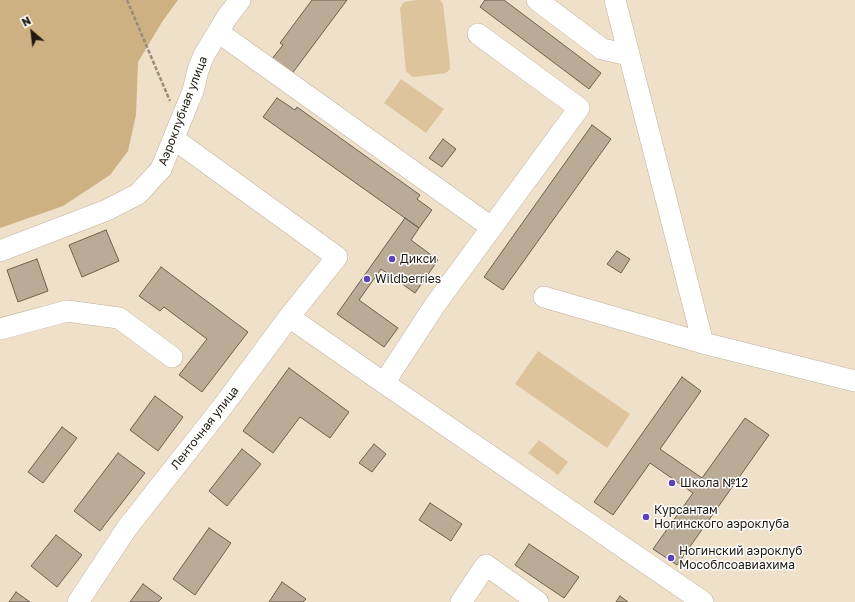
<!DOCTYPE html>
<meta charset="utf-8">
<style>
body{margin:0}
#map{position:relative;width:855px;height:602px;overflow:hidden;background:#efe0ca;font-family:"Golos Text",sans-serif}
canvas{display:block}
.north{position:absolute;left:12px;top:12px;width:40px;height:40px;-webkit-text-stroke:3px #fff;paint-order:stroke;rotate:332deg;font-size:11px;font-weight:700;line-height:16px;text-align:center;color:#1f1911}
.north::after{content:'';display:block;margin:auto;width:14px;height:18px;background:#1f1911;clip-path:polygon(50% 0,100% 100%,50% 72%,0 100%)}
</style>
<div id="map">
<canvas width="855" height="602"></canvas>
<div class="north">N</div>
</div>
<script>
const g = document.querySelector('canvas').getContext('2d');
g.lineJoin = 'round';
function fill(path, color) { g.fillStyle = color; g.fill(path, 'evenodd'); }
const poly = rows => new Path2D(rows.map(r => 'M' + r).join(''));
function stroke(path, color, width, dash) { g.strokeStyle = color; g.lineWidth = width; g.lineCap = dash ? 'butt' : 'round'; g.setLineDash(dash || []); g.stroke(path); }
function label(font, color, halo, rows, align = 'center') {
  g.font = font + ' "Golos Text",sans-serif'; g.lineWidth = 3; g.setLineDash([]); g.textBaseline = 'middle'; g.strokeStyle = halo; g.fillStyle = color; for (const [text, x, y, turn = 0] of rows) {
    g.save(); g.translate(x, y); g.rotate((+turn || 0) * Math.PI / 180); g.textAlign = isNaN(turn) ? turn : align; if (halo) g.strokeText(text, 0, 0); g.fillText(text, 0, 0); g.restore();
  }
}
fill(poly([
 [417,0,440,0,443,4,450,64,450,69,446,73,414,77,411,76,406,71,400,8,404,2],
 [401,79,444,109,426,133,384,103],
 [538,351,630,414,607,448,515,384],
 [539,440,568,462,558,475,528,453]
]), '#dec49d');
fill(poly([
 [0,0,178,0,162,22,138,62,136,115,128,151,110,175,63,206,0,228]
]), '#ceb182');
const building = poly([
 [312,0,347,0,291,75,271,60,283,45,280,43,312,0],
 [485,0,504,0,601,73,589,89,480,7,485,0],
 [277,98,295,110,297,107,420,195,417,199,432,210,419,228,263,117,277,98],
 [592,125,611,139,503,290,484,277,592,125],
 [443,139,456,149,442,167,429,158,443,139],
 [405,218,419,228,411,240,438,260,415,293,381,269,359,300,398,328,384,347,337,314,405,218],
 [106,230,119,261,82,277,69,245,106,230],
 [617,251,630,259,621,273,607,264,617,251],
 [37,259,48,291,18,302,7,270,37,259],
 [161,267,248,332,202,392,179,375,207,339,164,307,160,311,139,296,161,267],
 [289,368,349,412,330,438,300,417,273,453,243,431,289,368],
 [682,377,701,391,660,449,702,478,745,418,769,435,677,565,653,549,693,493,650,463,613,515,594,502,682,377],
 [155,396,183,417,158,451,130,430,155,396],
 [62,427,77,438,43,483,28,472,62,427],
 [374,444,386,454,372,472,359,463,374,444],
 [242,449,261,464,227,506,209,491,242,449],
 [118,453,145,473,100,531,74,511,118,453],
 [430,503,462,524,451,541,419,520,430,503],
 [209,528,231,543,195,595,173,579,209,528],
 [56,535,82,555,57,587,31,566,56,535],
 [529,544,579,577,564,598,515,565,529,544],
 [282,582,306,599,303,602,269,602,282,582],
 [143,584,162,598,158,602,130,602,143,584],
 [16,592,30,602,9,602,16,592],
 [620,596,628,602,616,602,620,596]
]);
fill(building, '#b9ab96');
stroke(building, '#6d614d', 1);
const minor = poly([
 [537,0,602,49,629,55],
 [615,0,703,343],
 [218,32,491,227],
 [0,251,107,210,138,194,161,169,193,91,198,70,204,55,227,17,240,0],
 [544,297,703,343,855,381],
 [289,317,384,383,703,602],
 [0,329,67,311,119,318,172,357],
 [384,383,435,305,579,108,478,34],
 [78,602,127,528,223,406,289,317,337,257,174,139],
 [461,602,486,565,538,602]
]);
stroke(minor, '#c1b29d', 22);
stroke(poly([
 [127,0,170,101]
]), '#988d7d', 2.5, [4, 2]);
stroke(minor, '#fff', 21);
for (const [x, y, r, color] of [
 [392,259,4,"#5d41b9"],
 [367,279,4,"#5d41b9"],
 [672,483,4,"#5d41b9"],
 [646,517,4,"#5d41b9"],
 [671,558,4,"#5d41b9"]
]) { const dot = new Path2D(); dot.arc(x, y, r, 0, 2 * Math.PI); g.fillStyle = color; g.fill(dot); stroke(dot, '#fff', 1.5); }
label('12px', '#1f1911', '#fff', [
 ["Аэроклубная улица",183,111,-69],
 ["Ленточная улица",205,428,-52]
]);
label('12px', '#1f1911', '#fff', [
 ["Дикси",400,259],
 ["Wildberries",375,279],
 ["Школа №12",680,483],
 ["Курсантам",654,510],
 ["Ногинского аэроклуба",654,524],
 ["Ногинский аэроклуб",679,551],
 ["Мособлсоавиахима",679,565]
], 'left');
</script>
